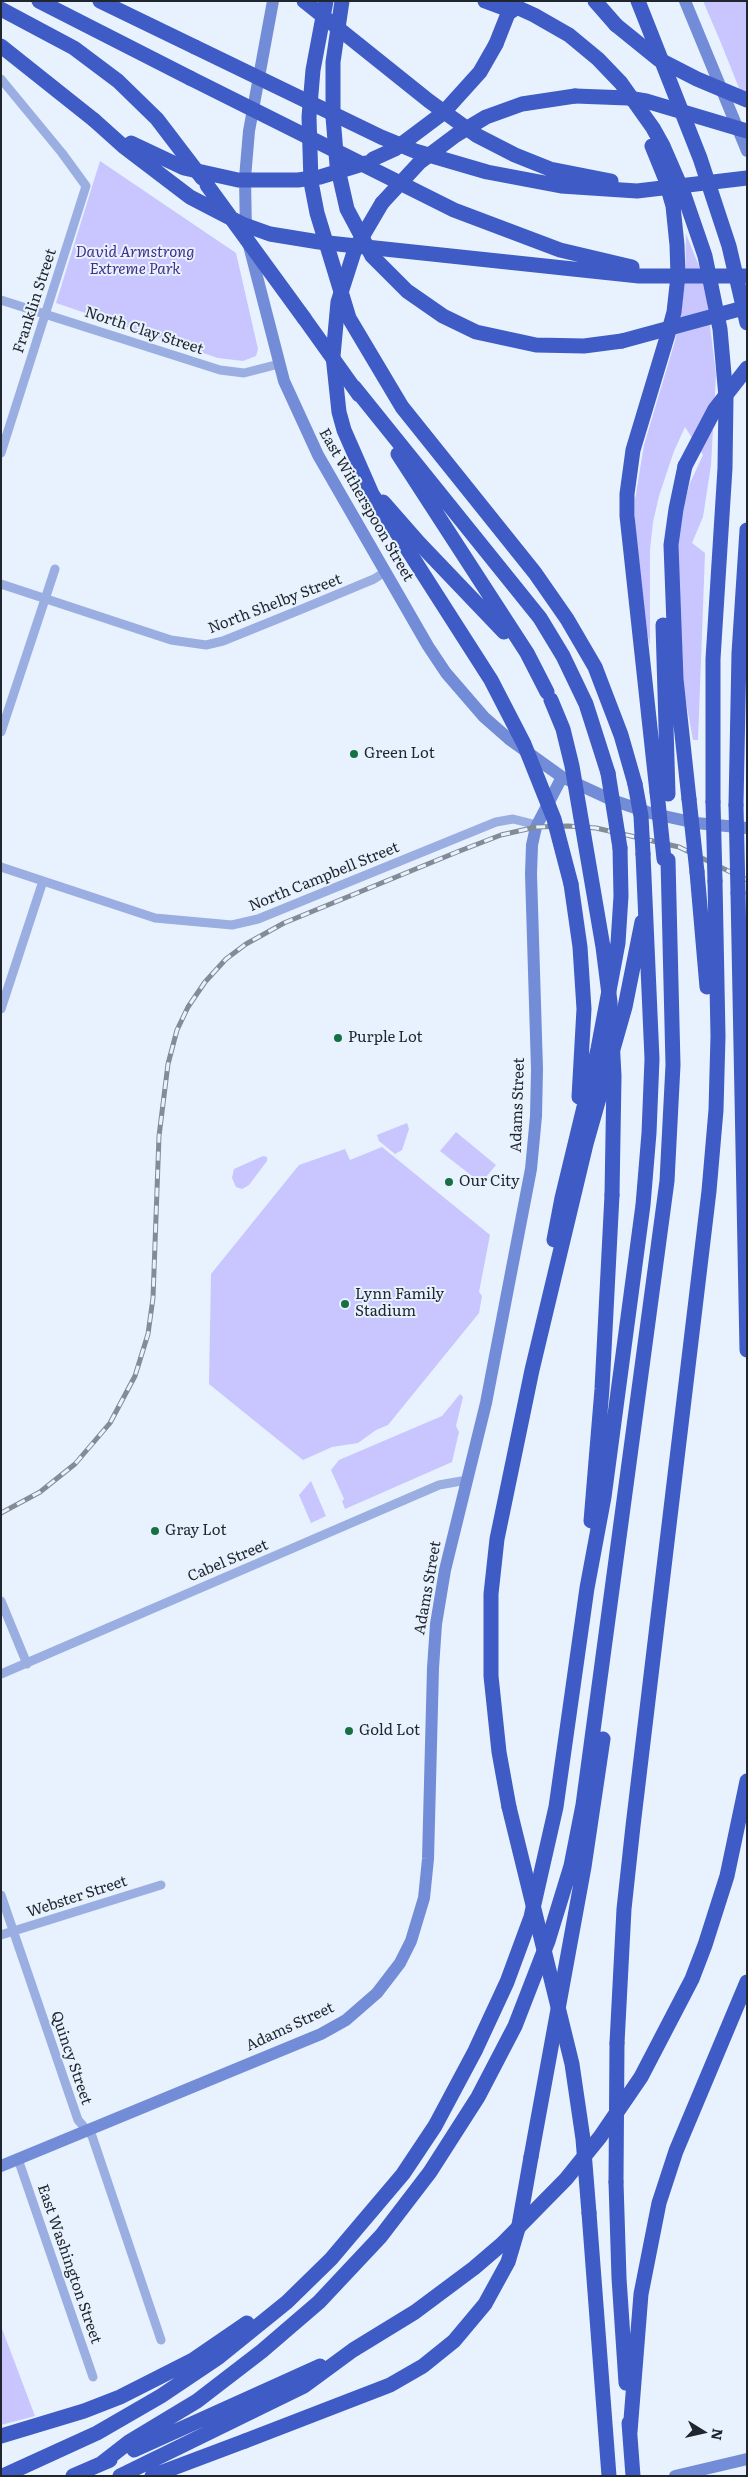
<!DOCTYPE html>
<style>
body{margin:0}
#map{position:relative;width:748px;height:2477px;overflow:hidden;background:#e7f2fe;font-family:Literata,serif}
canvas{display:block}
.frame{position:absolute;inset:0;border:2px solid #1f262d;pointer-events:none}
.north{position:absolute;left:678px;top:2407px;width:50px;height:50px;-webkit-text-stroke:4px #e7f2fe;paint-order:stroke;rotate:100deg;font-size:14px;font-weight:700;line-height:20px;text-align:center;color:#1f262d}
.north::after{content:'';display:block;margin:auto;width:18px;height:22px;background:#1f262d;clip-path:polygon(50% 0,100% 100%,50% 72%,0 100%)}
</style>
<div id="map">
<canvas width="748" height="2477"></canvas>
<div class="frame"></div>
<div class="north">N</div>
</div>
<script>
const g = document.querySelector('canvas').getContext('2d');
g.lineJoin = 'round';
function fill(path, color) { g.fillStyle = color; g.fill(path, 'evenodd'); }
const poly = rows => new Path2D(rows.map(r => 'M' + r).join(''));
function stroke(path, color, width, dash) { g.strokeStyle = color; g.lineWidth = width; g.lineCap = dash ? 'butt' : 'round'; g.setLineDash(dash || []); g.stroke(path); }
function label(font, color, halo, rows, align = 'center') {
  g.font = font + ' Literata,serif'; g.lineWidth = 4; g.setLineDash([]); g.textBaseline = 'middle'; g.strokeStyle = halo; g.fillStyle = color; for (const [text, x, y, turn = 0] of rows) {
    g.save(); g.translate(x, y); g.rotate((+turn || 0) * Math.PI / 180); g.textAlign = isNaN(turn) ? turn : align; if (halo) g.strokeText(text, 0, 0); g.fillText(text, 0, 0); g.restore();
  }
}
fill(poly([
 [703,1,747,1,747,108,721,43],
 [100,161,236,253,258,349,256,356,243,361,218,358,56,303],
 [686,234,699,266,707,302,716,374,711,465,703,517,692,543,705,553,698,740,693,740,683,685,675,560,681,514,690,483,703,455,685,427,674,451,659,496,653,522,650,549,650,645,646,629,635,526,635,500,644,445,675,341,681,310,685,282],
 [407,1123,409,1129,402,1150,395,1154,379,1141,377,1135],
 [456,1132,496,1165,481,1183,440,1151],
 [382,1147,490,1235,479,1292,482,1296,479,1313,388,1425,376,1430,358,1443,332,1447,303,1460,209,1384,211,1274,299,1165,345,1149,350,1160],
 [263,1156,267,1157,267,1161,249,1185,242,1189,236,1187,232,1178,234,1169],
 [460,1394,463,1397,456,1426,459,1432,452,1462,345,1509,342,1501,344,1499,331,1470,339,1460,442,1416],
 [311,1481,326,1516,311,1523,299,1495],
 [1,2326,35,2416,1,2425]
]), '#c9c5fe');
stroke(poly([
 [1,79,62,153,86,186,1,453],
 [1,300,220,370,244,373,279,364],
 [1,584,171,640,206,645,223,641,302,609,374,579,385,572],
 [1,732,55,569],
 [1,867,155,918,232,925,258,919,496,822,513,819,537,825],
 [1,1009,43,881],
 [1,1601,27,1664],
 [1,1674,439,1485,467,1480],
 [1,1895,78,2120,92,2136,161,2340],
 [1,1935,161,1885],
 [18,2159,93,2377]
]), '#9baee1', 9);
stroke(poly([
 [273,1,249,131,245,178,246,234,284,381,318,455,428,646,446,673,484,717,509,739,562,777,612,800,650,813,696,823,747,828],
 [685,1,747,151],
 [1,2166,321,2034,346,2020,377,1993,400,1963,411,1941,424,1898,428,1859,433,1668,436,1624,445,1570,486,1403,531,1169,536,1116,537,1069,531,874,532,845,536,827,562,777],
 [675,2476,747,2459]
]), '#738cd7', 12);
stroke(poly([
 [39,1,190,78],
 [100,1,195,47],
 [326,1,313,70,309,117,311,182,317,213,349,318,402,407,535,573,567,619,595,667,621,735,635,784],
 [342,1,333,62,333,117,337,165,347,209,372,256,407,291,443,316,476,332,536,345,584,346,622,341],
 [485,1,512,11],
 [503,1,534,15,569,35,598,59,621,83,653,128,663,146,683,192,705,256,720,329,726,397,725,468,713,659,713,802],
 [595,1,616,25],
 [638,1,700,158,729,246,747,323],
 [1,9,74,48,118,81,157,119,202,178],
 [1,46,94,120],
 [652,146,665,178,673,206,677,245,678,276,674,312,668,334,633,450,627,494,627,516,657,792],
 [373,159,395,149,443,113,480,72,496,44],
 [382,203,420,162,456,135,486,117,522,104,575,96],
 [304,318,359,395],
 [354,387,540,618,563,656,586,704,608,773],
 [398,454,527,653,547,692],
 [685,466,676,509,671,545,676,679,689,799],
 [383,502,419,543,504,632],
 [663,625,668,794],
 [736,805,739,653,747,530],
 [697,872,707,987],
 [571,884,580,947,584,1009,579,1097],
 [738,893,747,1350],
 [554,1240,562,1198,598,1049,618,943,621,896,620,848],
 [591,1521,602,1389,612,1195],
 [509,1807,499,1752,491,1676,491,1594,497,1539,532,1370,586,1144,625,1007,642,922],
 [617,2043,624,1909,633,1826,709,1191,716,1110,718,1036,715,881],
 [531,2157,584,1867,603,1739],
 [616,2182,619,2278,626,2383],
 [589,2213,609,2476],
 [629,2423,633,2476],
 [630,2432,641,2294,659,2203,676,2151,747,1982],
 [1,2436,84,2411,120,2397,193,2360,247,2323],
 [134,2450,320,2366],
 [102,2463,129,2442,197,2401,262,2351,319,2302,381,2236,430,2172,478,2097,515,2026,548,1941,571,1866,583,1805,667,1181,673,1065,668,860],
 [3,2476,97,2433,161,2396,219,2357,287,2302,331,2259,403,2174,435,2126,475,2051,507,1982,531,1917,556,1807,587,1588,604,1497,643,1205,649,1133,652,1059,643,854],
 [73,2476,110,2460],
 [120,2476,304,2386,353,2350,415,2312,474,2268,502,2244,566,2179,600,2137,641,2077,692,1979,705,1945,727,1876,747,1781],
 [152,2476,245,2441]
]), '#3f5bc6', 15);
const rail = poly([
 [1,1513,40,1492,75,1464,110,1423,135,1376,148,1334,153,1298,159,1136,168,1064,177,1030,188,1007,205,982,226,959,246,944,284,923,457,852,501,835,536,827,568,826,596,828,679,847,747,880]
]);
stroke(rail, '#838c96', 5);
stroke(rail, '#e7f2fe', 3, [9]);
stroke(poly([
 [304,1,429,101,476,135,515,155,550,169,611,181],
 [616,25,658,59,697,79,747,100],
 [496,44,513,1],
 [195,47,381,137,415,151,487,172,561,186,637,191,747,178],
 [190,78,454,210,560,250,632,267],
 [575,96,628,98,646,101,747,131],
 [94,120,123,146,190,197,242,224,270,234,319,242,639,276,747,276],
 [131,143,184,168,238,180,298,180,320,177,366,163],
 [207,185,304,318],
 [382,203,355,249,338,302,333,356,339,412,344,430,372,494,491,680,524,744,554,819,571,884],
 [622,341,747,307],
 [685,466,715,409,747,368],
 [551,700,563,729,572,766,603,947,610,1002,614,1076,612,1195],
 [608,773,620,848],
 [635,784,641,816,643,854],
 [657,792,664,859],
 [689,799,697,872],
 [713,802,715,881],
 [736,805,738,893],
 [509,1807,572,2064,583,2139,589,2213],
 [616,2182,617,2043],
 [245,2441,390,2385,423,2366,454,2341,485,2304,508,2262,519,2225,531,2157]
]), '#3f5bc6', 15);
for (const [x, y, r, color] of [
 [354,754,5,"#177044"],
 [338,1038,5,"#177044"],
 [449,1182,5,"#177044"],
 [345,1304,5,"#177044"],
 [155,1531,5,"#177044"],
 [349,1731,5,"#177044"]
]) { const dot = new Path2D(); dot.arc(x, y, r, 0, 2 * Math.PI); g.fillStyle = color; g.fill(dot); stroke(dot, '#e7f2fe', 2); }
label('italic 15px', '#422f87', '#e7f2fe', [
 ["David Armstrong",135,253],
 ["Extreme Park",135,270]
]);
label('15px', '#1f262d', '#e7f2fe', [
 ["Franklin Street",35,301,-72],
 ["North Clay Street",144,331,18],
 ["East Witherspoon Street",366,505,60],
 ["North Shelby Street",275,604,-21],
 ["North Campbell Street",324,877,-22],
 ["Adams Street",518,1105,-88],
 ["Cabel Street",228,1561,-23],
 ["Adams Street",428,1588,-80],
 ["Webster Street",77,1897,-18],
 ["Adams Street",290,2027,-25],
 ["Quincy Street",71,2058,71],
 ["East Washington Street",69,2264,71]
]);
label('15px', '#1f262d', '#e7f2fe', [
 ["Green Lot",364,754],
 ["Purple Lot",348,1038],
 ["Our City",459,1182],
 ["Lynn Family",355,1295],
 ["Stadium",355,1312],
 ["Gray Lot",165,1531],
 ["Gold Lot",359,1731]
], 'left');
</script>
